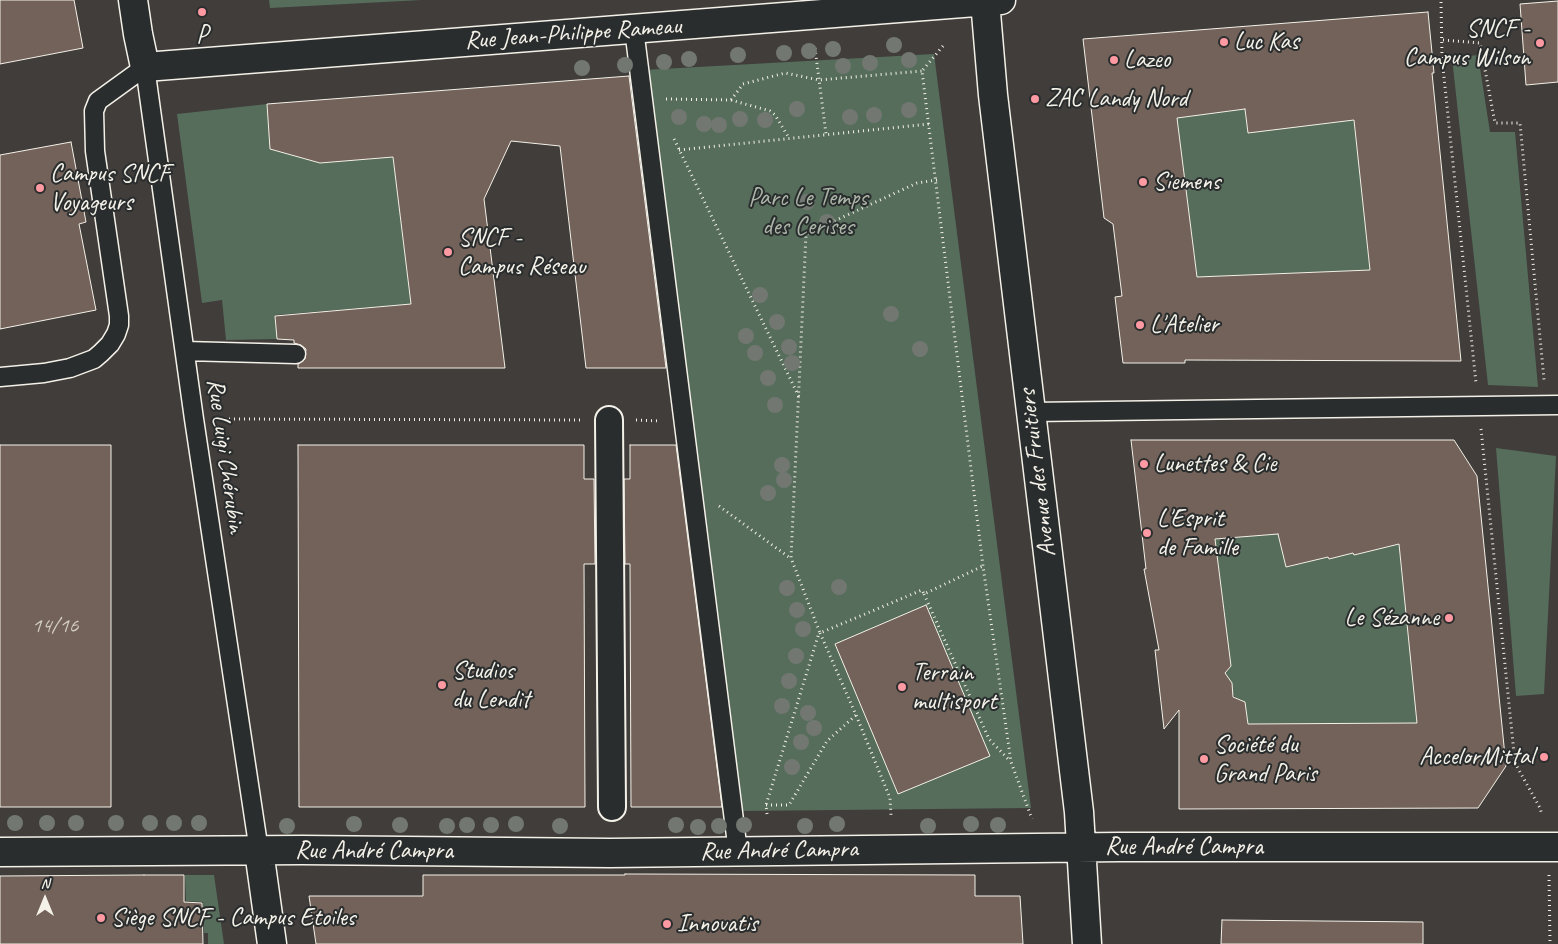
<!DOCTYPE html>
<meta charset="utf-8">
<style>
body{margin:0}
#map{position:relative;width:1558px;height:944px;overflow:hidden;background:#2a2d2e;font-family:Caveat,sans-serif}
canvas{display:block}
.north{position:absolute;left:20px;top:874px;width:50px;height:50px;-webkit-text-stroke:4px #2a2d2e;paint-order:stroke;rotate:0deg;font-size:14px;font-weight:700;line-height:20px;text-align:center;color:#f4f1e8}
.north::after{content:'';display:block;margin:auto;width:18px;height:22px;background:#f4f1e8;clip-path:polygon(50% 0,100% 100%,50% 72%,0 100%)}
</style>
<div id="map">
<canvas width="1558" height="944"></canvas>
<div class="north">N</div>
</div>
<script>
const g = document.querySelector('canvas').getContext('2d');
g.lineJoin = 'round';
function fill(path, color) { g.fillStyle = color; g.fill(path, 'evenodd'); }
const poly = rows => new Path2D(rows.map(r => 'M' + r).join(''));
function stroke(path, color, width, dash) { g.strokeStyle = color; g.lineWidth = width; g.lineCap = dash ? 'butt' : 'round'; g.setLineDash(dash || []); g.stroke(path); }
function label(font, color, halo, rows, align = 'center') {
  g.font = font + ' Caveat,sans-serif'; g.lineWidth = 4; g.setLineDash([]); g.textBaseline = 'middle'; g.strokeStyle = halo; g.fillStyle = color; for (const [text, x, y, turn = 0] of rows) {
    g.save(); g.translate(x, y); g.rotate((+turn || 0) * Math.PI / 180); g.textAlign = isNaN(turn) ? turn : align; if (halo) g.strokeText(text, 0, 0); g.fillText(text, 0, 0); g.restore();
  }
}
fill(poly([
 [0,0,1558,0,1558,944,0,944]
]), '#403d3b');
fill(poly([
 [269,0,422,0,270,8],
 [934,54,1031,808,741,811,643,70],
 [1478,55,1490,132,1515,132,1538,387,1488,385,1452,58],
 [1351,96,1357,149,1365,167,1359,168,1370,270,1197,277,1177,118,1245,109,1248,133],
 [267,104,271,149,320,163,393,157,411,304,275,315,277,339,226,340,222,300,202,303,177,114],
 [1496,448,1556,456,1544,694,1516,696],
 [1397,527,1417,723,1248,724,1245,702,1236,698,1220,679,1231,666,1215,539,1299,532,1300,538,1280,543,1287,567,1328,557,1329,559],
 [185,875,214,875,224,944,208,944,208,933,204,933,203,902,186,901]
]), '#556d5a');
const building = poly([
 [0,0,74,0,83,48,0,64,0,0],
 [1558,1,1558,82,1526,85,1520,4,1558,1],
 [1428,12,1434,73,1432,73,1461,361,1185,360,1185,363,1123,363,1115,297,1122,296,1113,224,1104,218,1083,39,1428,12],
 [1245,109,1248,133,1354,120,1370,270,1197,277,1177,118,1245,109],
 [629,76,666,368,586,368,560,146,511,141,484,199,505,368,298,368,298,364,305,359,306,349,301,345,294,343,294,340,277,339,275,316,411,304,393,157,320,163,270,149,267,104,629,76],
 [71,142,86,222,79,224,96,310,0,329,0,155,71,142],
 [1131,440,1454,440,1477,476,1506,766,1478,808,1179,809,1179,710,1164,729,1155,650,1159,650,1144,569,1146,569,1131,440],
 [1278,534,1286,567,1328,557,1329,559,1353,553,1354,555,1399,544,1417,723,1248,724,1245,702,1233,697,1232,683,1225,673,1231,666,1215,539,1278,534],
 [0,445,111,445,111,807,0,807,0,445],
 [298,445,584,445,584,479,594,479,595,564,584,564,585,807,299,807,298,445],
 [630,445,676,445,722,807,631,807,630,564,625,564,624,479,630,479,630,445],
 [926,605,990,756,898,794,835,644,926,605],
 [625,874,975,875,975,896,1020,896,1023,944,316,944,309,896,423,896,423,875,625,875,625,874],
 [144,875,184,875,184,902,202,903,203,944,0,944,0,876,144,875],
 [1222,920,1423,922,1423,944,1221,944,1222,920]
]);
fill(building, '#726259');
stroke(building, '#f4f1e8', 1);
const service = poly([
 [634,29,738,852],
 [185,351,296,354],
 [0,377,44,373,70,368,94,359,101,353,110,344,116,334,119,325,119,316,95,151,94,111,98,101,145,67,194,419,259,851],
 [1031,412,1558,405]
]);
const pedestrian = poly([
 [609,420,612,807]
]);
const minor = poly([
 [133,0,138,34,145,67,1001,0],
 [985,1,993,95,1079,812,1087,944],
 [259,851,272,944],
 [0,852,302,850,610,853,1119,847,1558,847]
]);
stroke(service, '#f4f1e8', 21);
stroke(pedestrian, '#f4f1e8', 30);
stroke(minor, '#f4f1e8', 31);
stroke(poly([
 [1441,2,1442,58,1476,383],
 [1443,40,1480,43,1495,123,1520,123,1544,380],
 [943,46,922,71,983,566,1011,762,1032,819],
 [815,48,826,134],
 [666,99,731,100,770,111,775,115,789,138],
 [731,100,743,84,785,73,819,80,922,71],
 [674,139,799,397],
 [679,150,929,124],
 [937,180,917,183,806,234,791,558,820,633,922,590,924,594,983,566],
 [219,419,580,420],
 [636,420,660,421],
 [1481,429,1515,763,1540,808,1542,815],
 [719,506,790,558],
 [924,594,989,739,1010,761],
 [820,633,856,715,890,798,891,815],
 [766,805,789,805,827,741,856,715],
 [767,814,766,805,819,633],
 [1549,875,1550,944]
]), '#f4f1e8', 3, [1, 4]);
stroke(service, '#2a2d2e', 18);
stroke(pedestrian, '#2a2d2e', 26);
stroke(minor, '#2a2d2e', 28);
g.fillStyle = '#727871';
for (const [x, y] of [
 [894,45],
 [833,49],
 [809,51],
 [784,53],
 [738,55],
 [689,59],
 [909,60],
 [664,62],
 [870,63],
 [625,65],
 [843,66],
 [582,68],
 [797,109],
 [909,110],
 [874,115],
 [679,117],
 [850,117],
 [740,119],
 [765,120],
 [704,124],
 [719,125],
 [807,202],
 [827,222],
 [760,295],
 [891,314],
 [777,322],
 [746,336],
 [789,347],
 [920,349],
 [755,353],
 [792,363],
 [768,378],
 [775,405],
 [782,465],
 [784,480],
 [768,493],
 [839,587],
 [787,588],
 [797,610],
 [803,629],
 [796,656],
 [789,681],
 [782,706],
 [808,713],
 [814,728],
 [801,742],
 [792,767],
 [15,823],
 [47,823],
 [76,823],
 [116,823],
 [150,823],
 [174,823],
 [199,823],
 [354,824],
 [516,824],
 [837,824],
 [971,824],
 [400,825],
 [467,825],
 [491,825],
 [676,825],
 [744,825],
 [998,825],
 [287,826],
 [447,826],
 [560,826],
 [719,826],
 [805,826],
 [928,826],
 [698,827]
]) { g.beginPath(); g.arc(x, y, 8, 0, 2 * Math.PI); g.fill(); }
for (const [x, y, r, color] of [
 [202,12,5,"#ff9aa2"],
 [1224,42,5,"#ff9aa2"],
 [1540,43,5,"#ff9aa2"],
 [1114,60,5,"#ff9aa2"],
 [1035,99,5,"#ff9aa2"],
 [1143,182,5,"#ff9aa2"],
 [40,188,5,"#ff9aa2"],
 [448,252,5,"#ff9aa2"],
 [1140,325,5,"#ff9aa2"],
 [1144,464,5,"#ff9aa2"],
 [1147,533,5,"#ff9aa2"],
 [1449,618,5,"#ff9aa2"],
 [442,685,5,"#ff9aa2"],
 [902,687,5,"#ff9aa2"],
 [1544,757,5,"#ff9aa2"],
 [1204,759,5,"#ff9aa2"],
 [101,918,5,"#ff9aa2"],
 [667,924,5,"#ff9aa2"]
]) { const dot = new Path2D(); dot.arc(x, y, r, 0, 2 * Math.PI); g.fillStyle = color; g.fill(dot); stroke(dot, '#2a2d2e', 2); }
label('22px', '#d4cdc4', null, [
 ["14/16",55,626]
]);
label('25px', '#f4f1e8', '#2a2d2e', [
 ["SNCF -",1530,29,"right"],
 ["Campus Wilson",1530,58,"right"],
 ["P",202,35,"center"],
 ["Luc Kas",1234,42],
 ["Lazeo",1124,60],
 ["ZAC Landy Nord",1045,99],
 ["Campus SNCF",50,174],
 ["Voyageurs",50,203],
 ["Siemens",1153,182],
 ["SNCF -",458,238],
 ["Campus Réseau",458,267],
 ["L'Atelier",1150,325],
 ["Lunettes & Cie",1154,464],
 ["L'Esprit",1157,519],
 ["de Famille",1157,548],
 ["Le Sézanne",1439,618,"right"],
 ["Studios",452,671],
 ["du Lendit",452,700],
 ["Terrain",912,673],
 ["multisport",912,702],
 ["Société du",1214,745],
 ["Grand Paris",1214,774],
 ["AccelorMittal",1534,757,"right"],
 ["Siège SNCF - Campus Etoiles",111,918],
 ["Innovatis",677,924]
], 'left');
label('25px', '#f4f1e8', '#2a2d2e', [
 ["Rue Jean-Philippe Rameau",573,34,-4],
 ["Rue Luigi Chérubin",225,456,82],
 ["Avenue des Fruitiers",1038,473,-97],
 ["Rue André Campra",1184,847],
 ["Rue André Campra",374,851],
 ["Rue André Campra",779,851,-1]
]);
label('25px', '#acb6a8', '#2a2d2e', [
 ["Parc Le Temps",808,198],
 ["des Cerises",808,227]
]);
</script>
